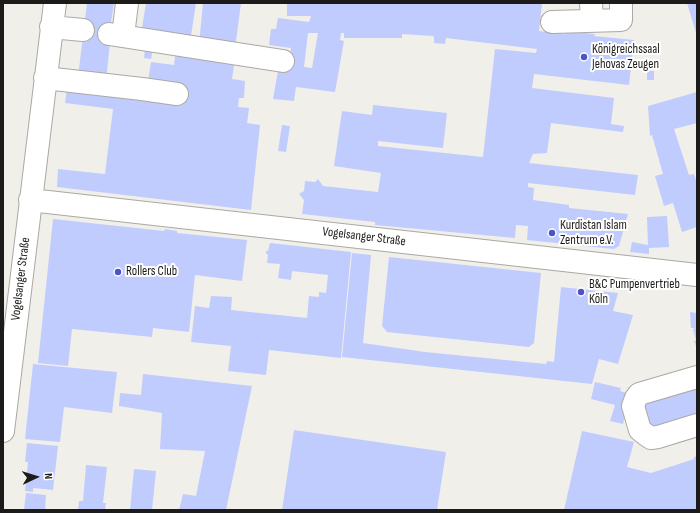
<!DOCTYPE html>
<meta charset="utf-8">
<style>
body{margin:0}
#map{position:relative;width:700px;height:513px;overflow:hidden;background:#f1efe9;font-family:"Sofia Sans Condensed",sans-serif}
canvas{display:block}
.frame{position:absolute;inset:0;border:4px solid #1c1b19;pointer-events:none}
.north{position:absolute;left:16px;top:457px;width:40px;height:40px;-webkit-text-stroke:3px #fff;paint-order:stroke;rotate:86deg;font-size:11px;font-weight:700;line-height:16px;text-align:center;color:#1c1b19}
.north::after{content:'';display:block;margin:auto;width:14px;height:18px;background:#1c1b19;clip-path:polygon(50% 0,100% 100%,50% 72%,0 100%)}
</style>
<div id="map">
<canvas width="700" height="513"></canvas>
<div class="frame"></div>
<div class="north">N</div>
</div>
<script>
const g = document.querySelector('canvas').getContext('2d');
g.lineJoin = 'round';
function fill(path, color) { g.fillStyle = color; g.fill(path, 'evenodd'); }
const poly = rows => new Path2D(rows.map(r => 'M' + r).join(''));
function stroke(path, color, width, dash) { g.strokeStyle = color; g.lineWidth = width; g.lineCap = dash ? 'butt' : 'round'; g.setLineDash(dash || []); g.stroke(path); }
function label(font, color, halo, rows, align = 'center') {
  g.font = font + ' "Sofia Sans Condensed",sans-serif'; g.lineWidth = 4; g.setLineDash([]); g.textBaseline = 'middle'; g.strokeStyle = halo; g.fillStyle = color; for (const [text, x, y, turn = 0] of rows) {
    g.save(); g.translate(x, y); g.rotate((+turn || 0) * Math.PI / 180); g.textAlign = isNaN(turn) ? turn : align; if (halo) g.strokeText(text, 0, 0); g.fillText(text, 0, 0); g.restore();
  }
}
fill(poly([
 [87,3,114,3,108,43,110,43,106,81,78,77],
 [146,3,196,3,191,36,142,28],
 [203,3,241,3,235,49,199,44],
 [287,3,542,3,539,31,566,34,566,31,595,34,594,36,634,40,629,85,534,74,532,88,614,98,611,124,624,126,623,132,551,123,547,153,533,154,529,163,638,175,635,195,528,183,528,187,534,188,533,200,569,205,569,208,628,214,619,246,614,249,527,240,528,226,516,225,515,238,375,225,375,222,302,214,304,200,299,194,304,191,305,181,315,182,318,179,323,186,378,192,381,173,334,166,342,111,372,115,373,105,447,113,443,148,378,141,378,146,483,157,495,49,536,53,537,49,446,38,445,44,434,43,434,37,433,36,402,34,402,38,344,38,344,33,341,33,340,40,344,41,335,92,296,87,294,101,273,99,279,65,288,65,291,48,269,45,271,29,276,29,278,18,309,22,311,16,287,16],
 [308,33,318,33,312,68,304,67],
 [687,3,697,3,697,36],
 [145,48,153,48,151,59,144,58],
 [176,48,235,59,232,79,245,81,244,98,239,98,238,107,249,108,247,123,260,125,251,210,57,187,58,169,105,174,113,109,65,103,67,88,183,101,185,86,148,81,151,62,174,65],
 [647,71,654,71,654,80,647,80],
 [697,92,697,123,674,129,689,175,694,174,697,183,697,227,682,232,673,203,664,206,655,176,663,174,652,135,650,136,648,106],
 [282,125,290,126,286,152,278,151],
 [667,216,669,247,649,248,649,254,630,252,632,242,648,245,647,217],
 [53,219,164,231,165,229,177,231,177,233,247,240,242,281,195,275,189,332,153,328,152,337,72,329,68,366,38,363],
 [270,243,351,252,341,358,269,350,266,375,228,371,231,346,191,342,195,306,209,308,211,296,232,297,231,310,307,318,309,296,319,297,319,292,326,293,328,275,292,271,291,280,278,278,280,264,267,263,268,254,266,254,266,251,268,251],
 [352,253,371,255,363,343,425,352,546,364,547,361,554,362,561,287,618,293,613,311,633,315,618,364,599,359,592,384,342,357],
 [389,257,541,273,534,343,529,347,387,332,382,326],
 [690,312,697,313,697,349,694,341,696,340,693,329,695,328,691,328],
 [33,364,117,372,112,413,64,407,60,442,25,439],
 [143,374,252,386,226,510,179,510,183,494,196,496,205,451,160,449,162,413,119,406,120,393,141,395],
 [595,382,621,388,620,391,630,394,623,424,610,421,615,405,591,399],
 [697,382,697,417,652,430,637,400],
 [294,430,446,452,437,510,282,510],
 [582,431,634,442,627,467,651,473,694,459,694,457,697,456,697,510,564,510],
 [27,443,58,446,53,490,33,488,33,492,25,491,28,462,25,462],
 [86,465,107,467,103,503,106,503,105,510,78,510,79,501,83,501],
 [134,469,156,471,152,510,130,510],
 [26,493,46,495,45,510,24,509]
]), '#c1ccfe');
const minor = poly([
 [591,3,592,21],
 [552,22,621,20,621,3],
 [51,27,83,30],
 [109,34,283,61],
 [123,36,127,3],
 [45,78,142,89,177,94],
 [30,200,697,275],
 [697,377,639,394,636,398,633,406,640,430,645,434,651,438,658,437,697,425],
 [3,431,55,3]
]);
stroke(minor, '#aba9a4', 24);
stroke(minor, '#fff', 22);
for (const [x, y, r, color] of [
 [584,57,4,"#4d54ca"],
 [552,233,4,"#4d54ca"],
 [118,272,4,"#4d54ca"],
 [581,292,4,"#4d54ca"]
]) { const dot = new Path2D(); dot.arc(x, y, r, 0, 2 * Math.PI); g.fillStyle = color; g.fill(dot); stroke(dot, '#fff', 1.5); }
label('13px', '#1c1b19', '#fff', [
 ["Königreichssaal",592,50],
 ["Jehovas Zeugen",592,65],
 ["Kurdistan Islam",560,226],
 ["Zentrum e.V.",560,241],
 ["Rollers Club",126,272],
 ["B&C Pumpenvertrieb",589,285],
 ["Köln",589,300]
], 'left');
label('13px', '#1c1b19', '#fff', [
 ["Vogelsanger Straße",364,237,7],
 ["Vogelsanger Straße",21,279,-83]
]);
</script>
